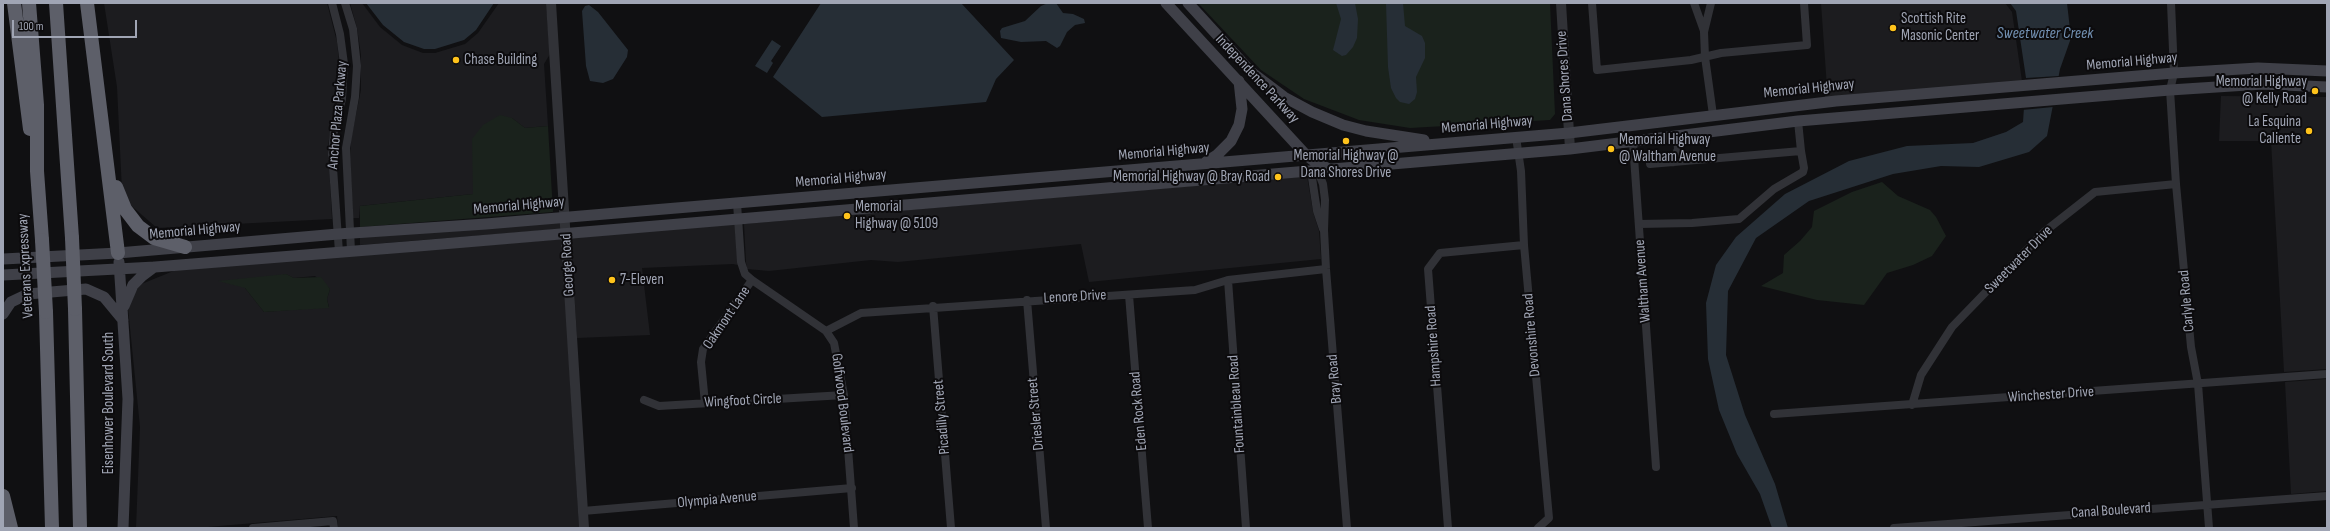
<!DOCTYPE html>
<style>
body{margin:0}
#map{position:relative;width:2330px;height:531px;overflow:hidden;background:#101012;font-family:"Sofia Sans Condensed",sans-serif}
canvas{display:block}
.frame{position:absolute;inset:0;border:4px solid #a0a5b4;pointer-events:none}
.scale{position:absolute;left:12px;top:20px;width:125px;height:18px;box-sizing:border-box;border:2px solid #a0a5b4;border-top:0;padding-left:5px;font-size:12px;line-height:14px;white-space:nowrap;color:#a0a5b4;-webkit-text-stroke:3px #0c0b0d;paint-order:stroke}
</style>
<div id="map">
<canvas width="2330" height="531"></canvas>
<div class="frame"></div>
<div class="scale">100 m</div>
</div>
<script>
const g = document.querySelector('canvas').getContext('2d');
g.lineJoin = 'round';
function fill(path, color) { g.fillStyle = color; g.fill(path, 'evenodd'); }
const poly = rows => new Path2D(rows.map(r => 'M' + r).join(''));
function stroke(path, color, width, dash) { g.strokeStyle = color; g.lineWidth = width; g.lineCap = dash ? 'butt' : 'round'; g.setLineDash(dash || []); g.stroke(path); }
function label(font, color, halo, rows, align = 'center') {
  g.font = font + ' "Sofia Sans Condensed",sans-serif'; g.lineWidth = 4; g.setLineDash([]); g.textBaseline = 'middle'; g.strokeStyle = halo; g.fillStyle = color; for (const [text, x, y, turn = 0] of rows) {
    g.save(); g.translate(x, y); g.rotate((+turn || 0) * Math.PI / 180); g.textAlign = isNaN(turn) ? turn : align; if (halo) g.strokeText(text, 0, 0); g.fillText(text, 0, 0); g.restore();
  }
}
fill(poly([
 [104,3,327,3,337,42,340,71,328,146,332,219,157,228,127,202,122,191,117,87],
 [350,3,362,3,380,27,402,45,423,53,435,53,465,44,478,33,499,3,546,3,550,54,544,64,548,126,525,128,512,118,473,194,360,206,359,218,353,218,350,159,351,139,361,90,361,55,357,28],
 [1821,3,2005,3,2012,12,2022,81,1825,98,1825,91,1827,87],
 [2221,96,2327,97,2327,369,2284,372,2271,141,2219,141],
 [1307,176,1313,212,1319,231,1321,259,1089,282,1081,244,898,262,871,260,769,271,747,269,746,262,744,224],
 [561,222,561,229,360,245,360,237],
 [735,224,738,265,733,264,642,268,650,335,577,338,571,238],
 [562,239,579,528,338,528,337,516,196,528,136,528,140,427,128,308,139,285,176,270],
 [286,274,294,278,315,276,330,289,327,299,329,307,264,312,245,288],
 [2327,379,2327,491,2291,494,2285,382]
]), '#1c1c1f');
fill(poly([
 [1198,3,1550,3,1555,114,1550,120,1410,128,1359,120,1304,99,1261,70],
 [500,115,512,118,525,128,548,126,553,212,360,227,360,206,473,194,472,139,483,125],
 [1882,182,1898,196,1930,210,1936,217,1946,236,1932,256,1913,265,1887,273,1864,305,1817,300,1761,286,1783,273,1784,255,1800,241,1812,227,1814,211,1852,192],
 [286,274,294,278,321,277,330,289,327,299,329,308,264,312,245,288,218,281]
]), '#1a221c');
fill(poly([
 [366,3,494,3,476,30,464,40,435,49,424,49,404,42,383,25],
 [821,3,961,3,1014,60,996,79,986,102,822,117,773,77],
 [1048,3,1056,3,1063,13,1073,14,1084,19,1085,23,1075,25,1067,32,1060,46,1057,48,1046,41,1021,42,1001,38,1000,31,1002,28,1025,21,1041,6],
 [1336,3,1355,3,1358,19,1357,38,1353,47,1346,55,1342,56,1333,50,1341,19],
 [1386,3,1403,3,1405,26,1422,36,1425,43,1425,58,1416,77,1417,92,1415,99,1409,104,1400,102,1396,98,1391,88,1388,67],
 [2010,3,2067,3,2071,38,2060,69,2047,136,2029,152,1979,167,1941,166,1893,174,1809,201,1756,238,1728,291,1726,355,1745,415,1775,484,1788,528,1772,528,1760,494,1737,454,1719,410,1708,359,1706,303,1716,265,1736,237,1785,194,1849,161,1907,146,1973,143,2006,132,2023,122,2026,78,2016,11],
 [589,5,598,12,628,50,627,57,613,79,603,83,590,81,586,66,582,11,585,6],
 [772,40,781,46,771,61,773,63,767,73,755,66]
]), '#262e36');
fill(poly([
 [2059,76,2053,107,2022,110,2026,78]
]), '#101012');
stroke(poly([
 [332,3,340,34,344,64,342,99,334,131,332,154,339,252],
 [345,3,353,29,357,66,355,97,346,148,351,251],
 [1592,3,1597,70,1691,60,1721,53,1807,45,1804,3],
 [1694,3,1704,31],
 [1711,3,1704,32,1705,57,1713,115],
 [2171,3,2174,73,2170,90,2176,184,2191,347,2198,384,2209,528],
 [1516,137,1521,171,1524,245,1549,518,1538,528],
 [1633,143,1656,467],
 [1673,162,1678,149,1677,137],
 [1650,164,1801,151,1798,121],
 [1316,166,1323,184,1325,200,1324,230,1326,269,1347,528],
 [1311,171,1317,211,1323,229],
 [737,203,741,262,745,274,752,280,826,331,834,343,844,395,854,528],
 [1639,224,1692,223,1739,219,1774,189,1803,172,1804,168,1801,151],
 [1228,280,1246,528],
 [1129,295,1148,528],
 [1027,300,1046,528],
 [933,306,951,528],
 [826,331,861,313,1195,290,1228,280,1326,269],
 [644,400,659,406,844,395],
 [705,403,701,362,703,349,752,280],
 [1912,405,1921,375,1952,327,2044,232,2095,192,2176,184],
 [1774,414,2327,374],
 [583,511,852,488],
 [253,528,333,521,334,528],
 [1448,528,1428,269,1440,253,1524,245],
 [1894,528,2327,496]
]), '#313237', 8);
stroke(poly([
 [551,3,584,528],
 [1561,3,1570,149]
]), '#313237', 10);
stroke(poly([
 [1166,3,1306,155,1314,161,1329,169],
 [1188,3,1251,72,1284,97,1312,112,1343,125,1366,131,1424,140],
 [1206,162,1217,155,1231,141,1239,125,1242,109,1239,81],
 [3,259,118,253,338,234,486,224,1569,133,1836,101,2174,73,2258,68,2327,71],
 [119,262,128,399,123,528],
 [3,275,155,267,418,246,1570,149,1798,121,2170,90,2263,84,2327,87],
 [124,306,133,285,142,276,154,267],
 [3,314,11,302,28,294,86,289,104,297,123,320]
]), '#3f4048', 11);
stroke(poly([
 [14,3,30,129],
 [29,3,37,105,37,171,42,240],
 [56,3,72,238],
 [87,3,118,253],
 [116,187,125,209,138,226,154,238,185,247],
 [75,309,80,528],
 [46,312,52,528],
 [3,496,11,528]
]), '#5d5f69', 14);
stroke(poly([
 [72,238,75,309],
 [42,240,46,312]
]), '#5d5f69', 14);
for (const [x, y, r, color] of [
 [1893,28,4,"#ffc31b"],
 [456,60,4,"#ffc31b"],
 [2315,91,4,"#ffc31b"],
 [2309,131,4,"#ffc31b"],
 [1346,141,4,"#ffc31b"],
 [1611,149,4,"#ffc31b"],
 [1278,177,4,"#ffc31b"],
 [847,216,4,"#ffc31b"],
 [612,280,4,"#ffc31b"]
]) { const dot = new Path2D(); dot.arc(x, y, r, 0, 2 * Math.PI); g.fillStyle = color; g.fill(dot); stroke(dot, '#0c0b0d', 1.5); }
label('15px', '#a0a5b4', '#0c0b0d', [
 ["Scottish Rite",1901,19],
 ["Masonic Center",1901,36],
 ["Chase Building",464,60],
 ["Memorial Highway",2307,82,"right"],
 ["@ Kelly Road",2307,99,"right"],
 ["La Esquina",2301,122,"right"],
 ["Caliente",2301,139,"right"],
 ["Memorial Highway",1619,140],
 ["@ Waltham Avenue",1619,157],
 ["Memorial Highway @",1346,156,"center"],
 ["Dana Shores Drive",1346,173,"center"],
 ["Memorial Highway @ Bray Road",1270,177,"right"],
 ["Memorial",855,207],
 ["Highway @ 5109",855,224],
 ["7-Eleven",620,280]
], 'left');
label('15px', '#a0a5b4', '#0c0b0d', [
 ["Memorial Highway",2132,62,-5],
 ["Dana Shores Drive",1565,76,-94],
 ["Independence Parkway",1257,79,47],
 ["Memorial Highway",1809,89,-6],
 ["Anchor Plaza Parkway",338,115,-85],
 ["Memorial Highway",1487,125,-5],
 ["Memorial Highway",1164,152,-5],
 ["Memorial Highway",841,179,-5],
 ["Memorial Highway",519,206,-5],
 ["Memorial Highway",195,231,-5],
 ["Sweetwater Drive",2019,260,-45],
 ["George Road",568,265,-93],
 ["Veterans Expressway",26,266,-93],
 ["Waltham Avenue",1643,281,-94],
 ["Lenore Drive",1075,297,-3],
 ["Carlyle Road",2187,301,-95],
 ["Oakmont Lane",727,318,-56],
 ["Devonshire Road",1532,335,-95],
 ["Hampshire Road",1434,346,-94],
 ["Bray Road",1335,379,-95],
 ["Winchester Drive",2051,395,-4],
 ["Wingfoot Circle",743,401,-3],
 ["Eisenhower Boulevard South",109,403,-90],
 ["Golfwood Boulevard",842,403,83],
 ["Fountainbleau Road",1237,404,-94],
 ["Eden Rock Road",1139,411,-95],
 ["Driesler Street",1036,414,-95],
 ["Picadilly Street",942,417,-95],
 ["Olympia Avenue",717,500,-5],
 ["Canal Boulevard",2111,511,-4]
]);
label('italic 16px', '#7391b3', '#0c0b0d', [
 ["Sweetwater Creek",2045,34]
]);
</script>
